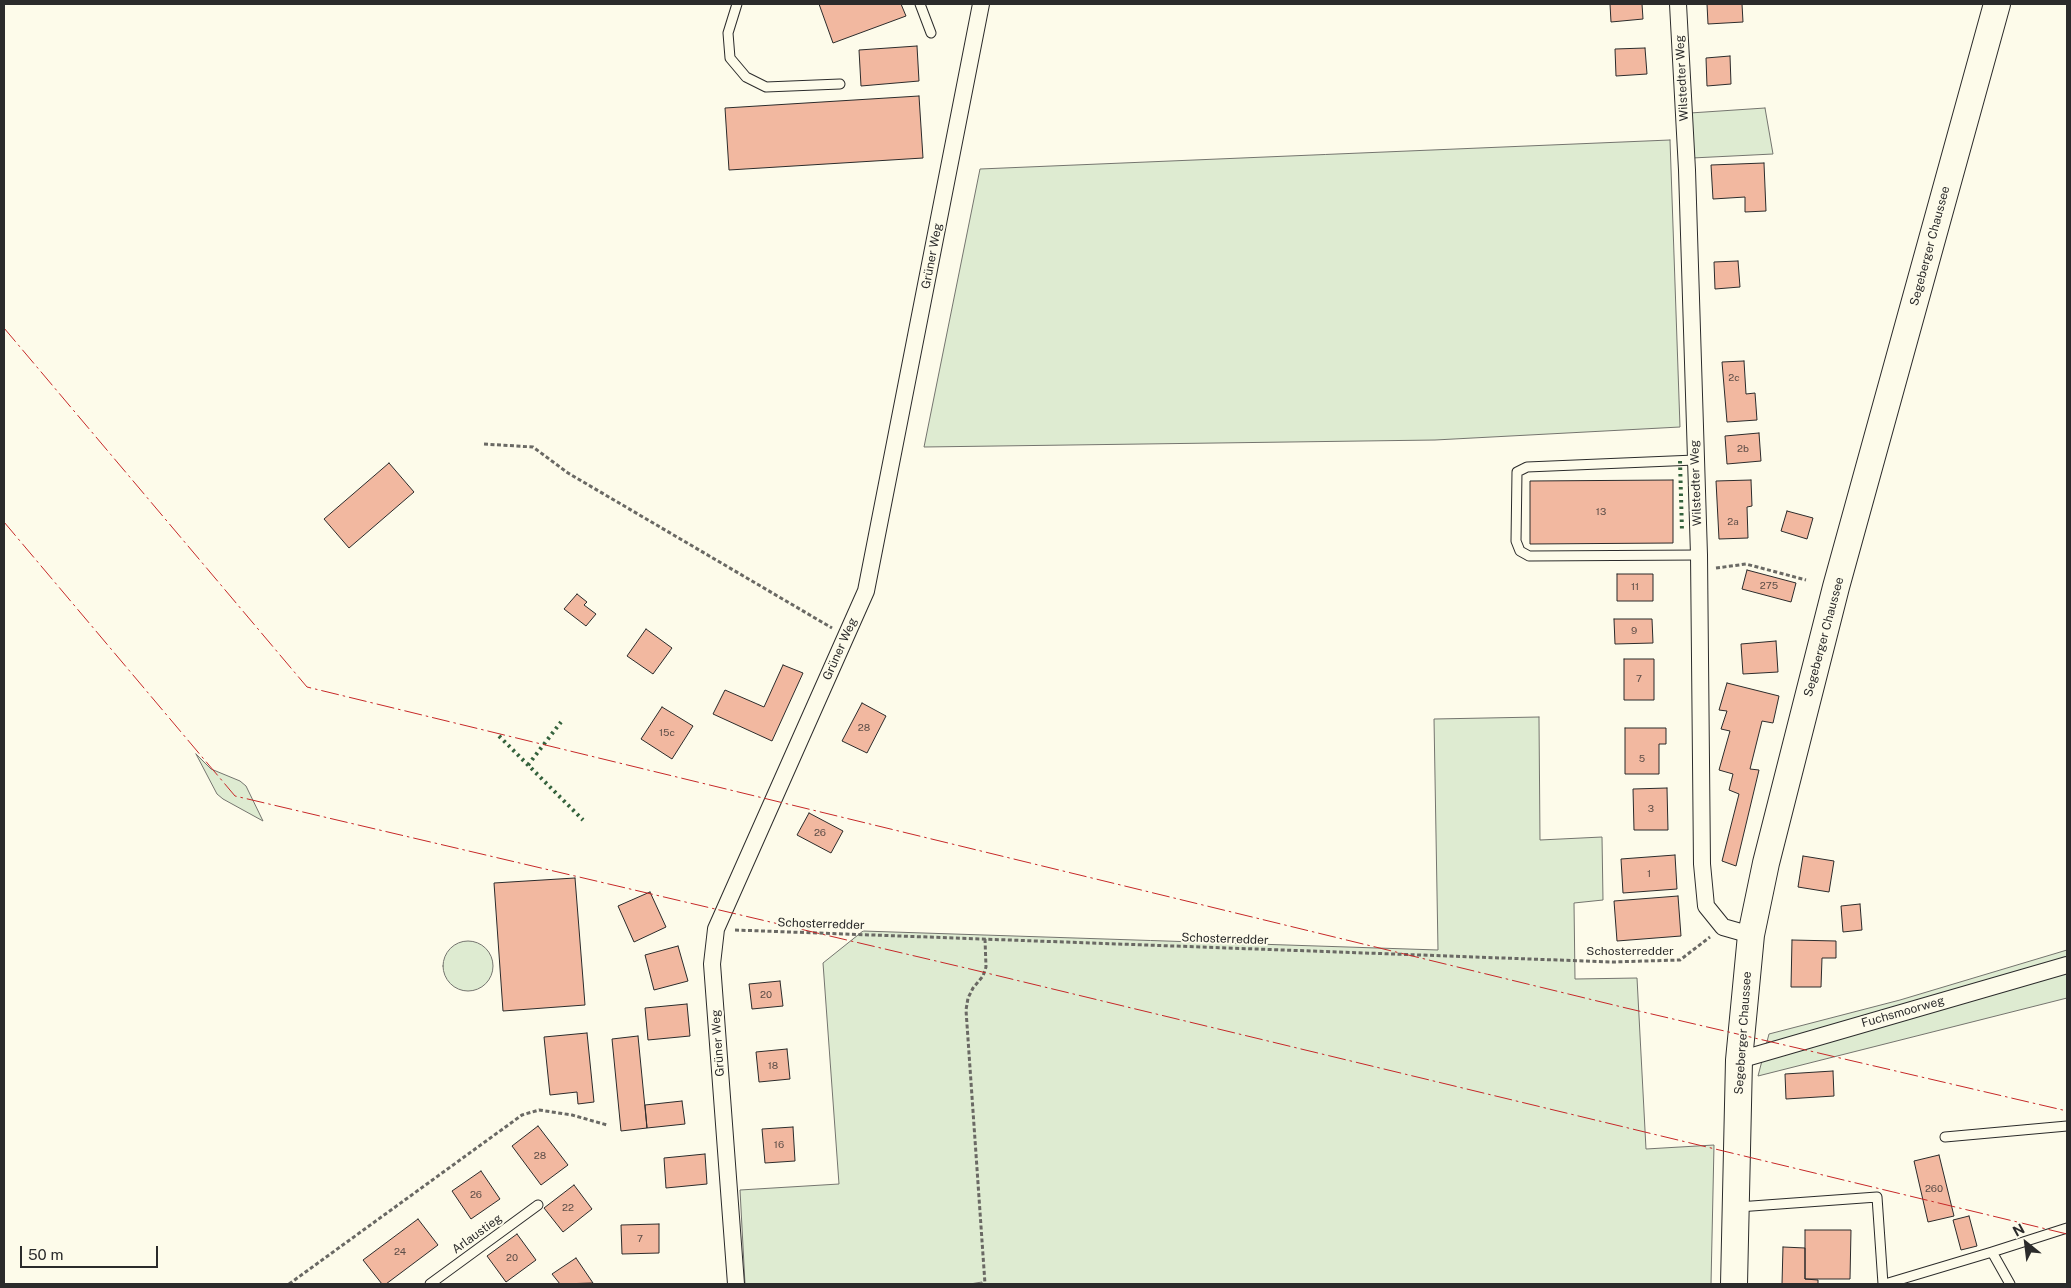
<!DOCTYPE html>
<meta charset="utf-8">
<style>
body{margin:0}
#map{position:relative;width:2071px;height:1288px;overflow:hidden;background:#fdfbea;font-family:"Public Sans",sans-serif}
canvas{display:block}
.frame{position:absolute;inset:0;border:5px solid #2b2b2b;pointer-events:none}
.north{position:absolute;left:2001px;top:1218px;width:50px;height:50px;-webkit-text-stroke:4px #fdfbea;paint-order:stroke;rotate:331deg;font-size:14px;font-weight:700;line-height:20px;text-align:center;color:#2b2b2b}
.north::after{content:'';display:block;margin:auto;width:18px;height:22px;background:#2b2b2b;clip-path:polygon(50% 0,100% 100%,50% 72%,0 100%)}
.scale{position:absolute;left:20px;top:1246px;width:138px;height:22px;box-sizing:border-box;border:2px solid #2b2b2b;border-top:0;padding-left:6px;font-size:15px;line-height:18px;white-space:nowrap;color:#2b2b2b;-webkit-text-stroke:4px #fdfbea;paint-order:stroke}
</style>
<div id="map">
<canvas width="2071" height="1288"></canvas>
<div class="frame"></div>
<div class="north">N</div>
<div class="scale">50 m</div>
</div>
<script>
const g = document.querySelector('canvas').getContext('2d');
g.lineJoin = 'round';
function fill(path, color) { g.fillStyle = color; g.fill(path, 'evenodd'); }
const poly = rows => new Path2D(rows.map(r => 'M' + r).join(''));
function stroke(path, color, width, dash) { g.strokeStyle = color; g.lineWidth = width; g.lineCap = dash ? 'butt' : 'round'; g.setLineDash(dash || []); g.stroke(path); }
function label(font, color, halo, rows, align = 'center') {
  g.font = font + ' "Public Sans",sans-serif'; g.lineWidth = 4; g.setLineDash([]); g.textBaseline = 'middle'; g.strokeStyle = halo; g.fillStyle = color; for (const [text, x, y, turn = 0] of rows) {
    g.save(); g.translate(x, y); g.rotate((+turn || 0) * Math.PI / 180); g.textAlign = isNaN(turn) ? turn : align; if (halo) g.strokeText(text, 0, 0); g.fillText(text, 0, 0); g.restore();
  }
}
const green = poly([
 [1765,108,1773,154,1692,158,1690,113,1765,108],
 [1670,140,1680,427,1435,440,924,447,980,169,1670,140],
 [1539,717,1540,840,1602,837,1603,900,1574,903,1575,979,1637,978,1646,1149,1714,1145,1711,1284,982,1284,982,1282,970,1284,745,1284,740,1190,839,1184,823,963,863,931,1438,950,1434,719,1539,717],
 [196,754,211,769,240,781,246,786,263,821,223,799,217,794,196,754],
 '443 966a25 25 0 1 1 50 0a25 25 0 1 1-50 0Z',
 [2067,950,2067,998,1758,1076,1769,1034,1900,1000,2067,950]
]);
fill(green, '#deebd1');
stroke(green, '#74746e', 1);
const building = poly([
 [819,4,901,4,906,16,833,43,819,4],
 [1610,4,1642,4,1643,19,1611,22,1610,4],
 [1707,4,1742,4,1743,22,1708,24,1707,4],
 [917,46,919,81,861,86,859,50,917,46],
 [1645,48,1647,74,1616,76,1615,49,1645,48],
 [1730,56,1731,84,1707,86,1706,58,1730,56],
 [919,96,923,158,729,170,725,108,919,96],
 [1764,163,1766,211,1745,212,1745,197,1713,199,1711,165,1764,163],
 [1738,261,1740,287,1715,289,1714,262,1738,261],
 [1744,361,1746,394,1755,393,1757,420,1727,422,1722,362,1744,361],
 [1759,433,1761,461,1727,464,1725,436,1759,433],
 [389,463,414,492,349,548,324,519,389,463],
 [1673,480,1673,543,1530,544,1530,481,1673,480],
 [1751,480,1752,506,1747,507,1748,538,1719,539,1716,481,1751,480],
 [1787,511,1813,518,1807,539,1781,531,1787,511],
 [1747,570,1796,583,1791,602,1742,589,1747,570],
 [1617,574,1653,574,1653,601,1617,601,1617,574],
 [577,594,587,602,584,605,596,614,586,626,564,609,577,594],
 [1614,619,1652,619,1653,643,1615,644,1614,619],
 [646,629,672,648,653,674,627,656,646,629],
 [1776,641,1778,672,1743,674,1741,644,1776,641],
 [1624,659,1654,659,1654,700,1624,700,1624,659],
 [783,665,803,673,772,741,713,714,725,690,764,707,783,665],
 [1727,683,1779,696,1773,723,1762,721,1750,769,1759,770,1736,866,1722,861,1739,794,1729,790,1733,774,1719,770,1730,731,1721,729,1727,711,1719,710,1727,683],
 [862,703,886,716,867,753,842,741,862,703],
 [662,707,693,726,672,759,641,739,662,707],
 [1625,728,1666,728,1666,744,1659,744,1659,774,1625,774,1625,728],
 [1667,788,1668,830,1634,830,1633,789,1667,788],
 [809,813,843,831,831,853,797,835,809,813],
 [1675,855,1677,889,1623,893,1621,859,1675,855],
 [1803,856,1834,861,1829,892,1798,887,1803,856],
 [575,878,585,1005,503,1011,494,883,575,878],
 [650,892,666,927,634,942,618,906,650,892],
 [1678,896,1681,936,1617,941,1614,901,1678,896],
 [1860,904,1862,930,1843,932,1841,906,1860,904],
 [1792,940,1836,941,1836,958,1822,958,1821,987,1791,987,1792,940],
 [678,946,688,981,654,990,645,955,678,946],
 [780,981,783,1006,752,1009,749,984,780,981],
 [687,1004,690,1036,648,1040,645,1008,687,1004],
 [587,1033,594,1102,578,1104,577,1092,550,1095,544,1037,587,1033],
 [638,1036,647,1128,621,1131,612,1039,638,1036],
 [787,1049,790,1079,759,1082,756,1052,787,1049],
 [1833,1071,1834,1096,1786,1099,1785,1074,1833,1071],
 [682,1101,685,1124,647,1128,645,1105,682,1101],
 [538,1126,568,1165,541,1185,512,1146,538,1126],
 [793,1127,795,1161,765,1163,762,1129,793,1127],
 [705,1154,707,1184,666,1188,664,1158,705,1154],
 [1939,1155,1954,1216,1928,1222,1914,1161,1939,1155],
 [481,1171,500,1199,471,1219,452,1191,481,1171],
 [574,1185,592,1209,563,1232,544,1208,574,1185],
 [1969,1216,1977,1246,1961,1250,1953,1220,1969,1216],
 [418,1219,438,1245,386,1284,382,1284,363,1260,418,1219],
 [659,1224,659,1253,622,1254,621,1225,659,1224],
 [1805,1230,1851,1230,1850,1279,1805,1279,1805,1230],
 [517,1234,536,1260,506,1282,487,1256,517,1234],
 [1783,1247,1805,1248,1805,1279,1818,1280,1818,1284,1782,1284,1783,1247],
 [576,1258,593,1283,560,1284,552,1274,576,1258]
]);
fill(building, '#f2b8a0');
stroke(building, '#2b2b2b', 1);
const service = poly([
 [737,4,728,33,730,58,746,77,766,87,840,84],
 [920,4,931,33],
 [1695,460,1527,467,1517,472,1516,541,1520,551,1529,556,1699,555],
 [1945,1137,2067,1126],
 [1738,1207,1877,1197,1883,1284],
 [1992,1252,2067,1228],
 [430,1284,538,1205],
 [1885,1284,1992,1252,2010,1284]
]);
const minor = poly([
 [1678,4,1687,170,1699,555,1702,864,1706,906,1723,927,1751,935],
 [1739,1060,2067,965],
 [736,1284,712,964,716,929,866,591,981,4]
]);
const primary = poly([
 [1734,1284,1739,1060,1751,935,1766,863,1836,587,1997,4]
]);
stroke(service, '#2b2b2b', 11);
stroke(minor, '#2b2b2b', 18);
stroke(primary, '#2b2b2b', 28);
stroke(poly([
 [484,444,533,447,568,473,832,628],
 [1716,568,1746,564,1806,580],
 [735,930,1612,962,1680,960,1710,937],
 [985,939,986,967,983,976,973,988,968,998,966,1010,985,1284],
 [289,1284,522,1115,539,1110,572,1115,607,1125]
]), '#6a6964', 3, [4, 2.5]);
stroke(service, '#fdfbea', 9);
stroke(minor, '#fdfbea', 16);
stroke(primary, '#fdfbea', 26);
stroke(poly([
 [1680,461,1682,531],
 [499,736,583,820],
 [528,765,561,722]
]), '#34623c', 4, [2.5, 4]);
stroke(poly([
 [4,328,307,687,1626,1008,2067,1111],
 [4,522,235,796,970,969,2067,1234]
]), '#c62828', 1, [18, 4, 2.5, 4]);
label('10px', '#5d4e48', null, [
 ["2c",1734,378],
 ["2b",1743,449],
 ["13",1601,512],
 ["2a",1733,522],
 ["275",1769,586],
 ["11",1635,587],
 ["9",1634,631],
 ["7",1639,679],
 ["28",864,728],
 ["15c",667,733],
 ["5",1642,759],
 ["3",1651,809],
 ["26",820,833],
 ["1",1649,874],
 ["20",766,995],
 ["18",773,1066],
 ["16",779,1145],
 ["28",540,1156],
 ["260",1934,1189],
 ["26",476,1195],
 ["22",568,1208],
 ["7",640,1239],
 ["24",400,1252],
 ["20",512,1258]
]);
label('12px', '#2b2b2b', '#fdfbea', [
 ["Wilstedter Weg",1682,78,-93],
 ["Segeberger Chaussee",1930,246,-75],
 ["Grüner Weg",932,256,-79],
 ["Wilstedter Weg",1696,483,-92],
 ["Segeberger Chaussee",1824,637,-75],
 ["Grüner Weg",840,649,-66],
 ["Schosterredder",821,924,2],
 ["Schosterredder",1225,939,2],
 ["Schosterredder",1630,951],
 ["Fuchsmoorweg",1903,1012,-16],
 ["Segeberger Chaussee",1743,1033,-86],
 ["Grüner Weg",718,1043,-94],
 ["Arlaustieg",477,1234,-36]
]);
</script>
